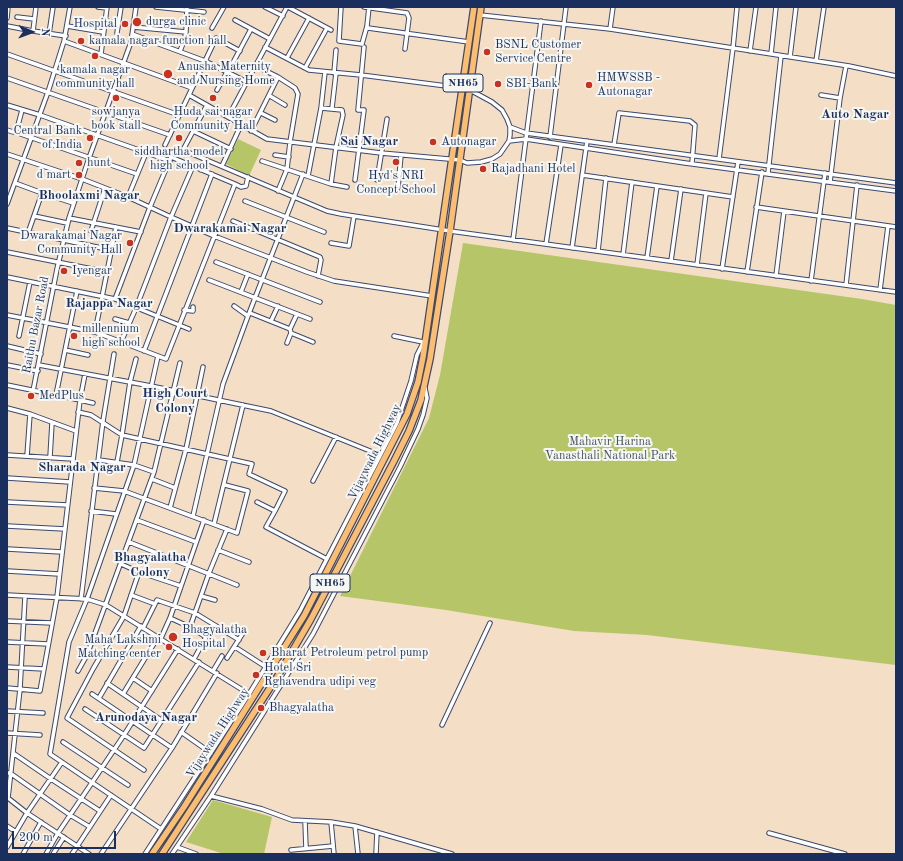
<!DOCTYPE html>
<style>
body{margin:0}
#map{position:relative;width:903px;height:861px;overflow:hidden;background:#f4dfc6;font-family:"Old Standard TT",serif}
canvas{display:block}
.frame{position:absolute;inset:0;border:8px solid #1b2f5e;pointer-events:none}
.north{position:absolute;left:12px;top:12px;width:40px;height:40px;-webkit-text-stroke:3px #f6f6f2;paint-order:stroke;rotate:91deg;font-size:11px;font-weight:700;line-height:16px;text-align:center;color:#1b2f5e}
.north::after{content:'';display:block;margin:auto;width:14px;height:18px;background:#1b2f5e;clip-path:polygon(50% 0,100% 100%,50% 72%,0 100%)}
.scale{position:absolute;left:12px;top:831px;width:104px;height:18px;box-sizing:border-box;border:2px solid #1b2f5e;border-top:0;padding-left:5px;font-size:12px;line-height:14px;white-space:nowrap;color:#1b2f5e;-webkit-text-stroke:3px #f6f6f2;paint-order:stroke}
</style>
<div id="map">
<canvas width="903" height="861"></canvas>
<div class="frame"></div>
<div class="north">N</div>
<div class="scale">200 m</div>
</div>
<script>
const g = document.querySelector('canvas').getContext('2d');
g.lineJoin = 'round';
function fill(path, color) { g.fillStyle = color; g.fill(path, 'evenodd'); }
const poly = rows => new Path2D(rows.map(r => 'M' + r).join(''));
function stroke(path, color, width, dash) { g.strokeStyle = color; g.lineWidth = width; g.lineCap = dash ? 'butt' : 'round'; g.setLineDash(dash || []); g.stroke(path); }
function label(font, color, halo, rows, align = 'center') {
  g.font = font + ' "Old Standard TT",serif'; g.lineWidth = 4; g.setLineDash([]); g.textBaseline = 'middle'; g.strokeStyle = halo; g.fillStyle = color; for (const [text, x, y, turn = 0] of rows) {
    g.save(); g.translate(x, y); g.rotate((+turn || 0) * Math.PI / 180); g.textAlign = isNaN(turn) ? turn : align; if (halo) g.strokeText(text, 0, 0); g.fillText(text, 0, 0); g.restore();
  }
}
fill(poly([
 [238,139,261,150,249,176,226,164],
 [463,243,862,299,896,305,896,665,647,635,574,631,446,610,340,596,429,418,440,375],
 [213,800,272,817,264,854,224,854,186,842]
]), '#b6c568');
const minor = poly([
 [98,7,107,8],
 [156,7,204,12],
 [265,7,283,16],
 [288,7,331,30],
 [341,7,339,41,362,44,367,26,369,7],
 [364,7,407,13,409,18,405,49],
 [480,15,610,29,849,66,896,76],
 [17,17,34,19],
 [7,18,8,7],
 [235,20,270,39],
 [105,21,119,23],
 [7,26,33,31,66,36],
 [67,26,103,32],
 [367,26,368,28,469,42],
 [133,27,186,32],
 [212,28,224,7],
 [610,29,613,7],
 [33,31,36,7],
 [117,33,121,7],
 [49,34,53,7],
 [132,34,205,61,247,82],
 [64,41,192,88],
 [180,51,184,41,186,32,187,7],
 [750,51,756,7],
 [7,54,179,115],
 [101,54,107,7],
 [771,54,776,7],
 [790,57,796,7],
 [287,58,309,18],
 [816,61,824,7],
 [256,66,278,77,295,88,298,94,290,142,287,169,278,191],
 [305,68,327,28],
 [228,72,251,29],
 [334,73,336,50],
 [7,78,170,135],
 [217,90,227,72],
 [189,95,267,139,381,153,460,160,467,163,481,162,492,159,500,154,509,141,510,135,510,127,507,119,502,110,492,102,470,90,462,88,361,75,309,70,265,47],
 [821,95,840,98],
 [270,96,285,105],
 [7,105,40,115,170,161],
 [207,105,183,150,327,211,341,214,450,231,896,292],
 [321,108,342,110,343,115,336,147,331,184],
 [332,108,336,73],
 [261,113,275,120],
 [228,117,287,7],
 [510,127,526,133,896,183],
 [7,130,13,132,17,129,22,110],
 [193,131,231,149],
 [251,131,278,77],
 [15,132,137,174],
 [550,137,566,7],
 [509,141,526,139,685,163,896,191],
 [165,145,216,38,240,51],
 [614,145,619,113,690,121,695,125,692,163],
 [7,154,82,179,128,197,171,217,214,236,307,272,334,281,432,296],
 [275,155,289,157],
 [719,159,733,48,737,7],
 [262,161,331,184,347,187],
 [222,166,241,125],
 [201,170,205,159],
 [768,173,781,56],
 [582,175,733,197],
 [308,176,321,108,325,72],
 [355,180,364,110,358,110,364,47],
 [377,180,387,119],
 [830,182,840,98,846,66],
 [15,183,42,193],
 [235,184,241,187,246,186,248,177],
 [398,188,401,155],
 [128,197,146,153],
 [245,201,324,232],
 [7,204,48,92,64,41,70,7],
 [756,207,896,227],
 [34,216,67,223],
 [69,218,141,232],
 [233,221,320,257,321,260,318,276],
 [7,228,111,250],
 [91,231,105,188],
 [28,233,42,193,73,203],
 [513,240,541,21],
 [331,243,349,246,354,216],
 [546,244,561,145],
 [572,248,587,141],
 [598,251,606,178],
 [7,252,107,272],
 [623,255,632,182],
 [647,258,657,186],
 [671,261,681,189],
 [216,262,320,302],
 [697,265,706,193],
 [722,269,738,162],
 [747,272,762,172],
 [776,276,784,211],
 [7,277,115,299,189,329],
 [209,280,310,319],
 [811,281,825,173],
 [846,285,857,185],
 [880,290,888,226],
 [241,292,248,274],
 [234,306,248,316],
 [184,310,193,311,193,307],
 [250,313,290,329,297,314],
 [7,315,95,332,166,359,235,184,171,157,150,207,115,299],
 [115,319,129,323],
 [271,321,278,306],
 [290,329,291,333,313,342],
 [95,332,116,227],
 [19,336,30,282],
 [394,336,423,342],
 [121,342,136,308,171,217,193,166],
 [287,343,291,333],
 [7,346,41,354],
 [65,350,88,355],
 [144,351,212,174],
 [158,356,134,465,87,599,69,642,50,754,161,829],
 [7,365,38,371],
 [39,365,151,386,271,411,380,455],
 [85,374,80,400,93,403],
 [7,385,80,400,57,597,40,691,7,688],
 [33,391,57,269,69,218,89,158,131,42,136,7],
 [56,395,77,291],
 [7,408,30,414,76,431],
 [78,412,91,415,122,435,252,464,249,474,285,491,275,511],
 [7,455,73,459],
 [27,456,30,414],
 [50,457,52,423],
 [99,460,134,465,154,472],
 [117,462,122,435,130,382,136,359],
 [7,478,70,482],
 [152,479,175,488],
 [313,481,336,437],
 [94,488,124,491,237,533,248,491,225,485],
 [7,502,67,505],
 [257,502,275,511,266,527,327,559],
 [170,508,186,449,203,367],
 [91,511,116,514],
 [193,516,223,384,248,316,303,174],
 [137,520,196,542],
 [214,524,243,405],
 [7,526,65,529],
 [129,542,237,585],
 [7,549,62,552],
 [218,550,249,562],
 [121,564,139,572,181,586],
 [7,571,59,574],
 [139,572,124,616,93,669,67,718,144,770],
 [7,595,87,599,106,605,249,694],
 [131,595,155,604,157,600,195,613,239,640],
 [201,596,215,600],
 [25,597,20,689,8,798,27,813,89,854],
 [81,599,103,421,114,354],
 [170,618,190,627,206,637,194,659],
 [7,621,52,623],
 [190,627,209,573,227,529],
 [143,628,155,604],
 [161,638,170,618,204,520],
 [7,642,48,644],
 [235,647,266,667],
 [227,658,243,633],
 [7,667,44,669],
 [78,671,87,655,154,472,180,363],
 [213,671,222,656],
 [133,678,152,691],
 [107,683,161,720],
 [92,694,172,748],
 [123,694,158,637],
 [99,698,141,626],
 [85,709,144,748,199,662],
 [7,711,43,713],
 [442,725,490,623],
 [181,732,211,753],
 [7,733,40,735],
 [63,742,128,785],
 [13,753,51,779,100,811],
 [7,773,10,773,70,815,90,827],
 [211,796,262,809,292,820,331,822,355,826,452,854],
 [305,821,306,848],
 [331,822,334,854],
 [7,826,16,832],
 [355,826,358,854],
 [769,833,845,854],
 [7,847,27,813,62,762],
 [177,847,196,854],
 [291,850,333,846],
 [23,854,41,822],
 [46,854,58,833,124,735,178,649],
 [53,854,64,837],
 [72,854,111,795],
 [101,854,172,748,217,673],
 [145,854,249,694,300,611,397,423,411,381,417,355,424,341],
 [172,854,211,796,313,634,400,467,418,429,423,415,427,398,425,388],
 [376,854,377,832]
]);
const highway = poly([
 [152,854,184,807,304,616,407,414,418,382,423,357,474,7],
 [162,854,279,674,311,619,394,461,409,431,421,400,430,359,450,231,481,7]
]);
stroke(minor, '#3c496e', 5.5);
stroke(highway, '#3c496e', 8);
stroke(minor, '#fff', 3.5);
stroke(highway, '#fcbd6f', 5.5);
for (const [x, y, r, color] of [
 [137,22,5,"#c8321e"],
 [125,24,4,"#c8321e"],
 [81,41,4,"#c8321e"],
 [487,52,4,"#c8321e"],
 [95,56,4,"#c8321e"],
 [168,74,5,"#c8321e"],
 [498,84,4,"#c8321e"],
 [589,85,4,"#c8321e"],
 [116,98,4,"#c8321e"],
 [213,98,4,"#c8321e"],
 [90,138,4,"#c8321e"],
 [179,138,4,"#c8321e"],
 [433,142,4,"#c8321e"],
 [396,162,4,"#c8321e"],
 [79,163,4,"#c8321e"],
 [483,169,4,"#c8321e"],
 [79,175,4,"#c8321e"],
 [130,243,4,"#c8321e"],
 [64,271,4,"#c8321e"],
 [74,336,4,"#c8321e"],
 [31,396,4,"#c8321e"],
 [173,637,5,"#c8321e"],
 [169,647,4,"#c8321e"],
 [263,653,4,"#c8321e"],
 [256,675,4,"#c8321e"],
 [261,708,4,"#c8321e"]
]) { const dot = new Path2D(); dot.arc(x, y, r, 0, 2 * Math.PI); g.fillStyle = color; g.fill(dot); stroke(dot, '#f6f6f2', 1.5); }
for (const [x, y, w] of [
 [463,83,40],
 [330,583,40]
]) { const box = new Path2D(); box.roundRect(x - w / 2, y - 9, w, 18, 3); g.fillStyle = '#f6f6f2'; g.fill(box); stroke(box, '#1b2f5e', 1); }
label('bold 11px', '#1b2f5e', null, [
 ["NH65",463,83],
 ["NH65",330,583]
]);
label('12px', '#1b2f5e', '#f6f6f2', [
 ["durga clinic",146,22],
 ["Hospital",117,24,"right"],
 ["kamala nagar function hall",89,41],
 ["BSNL Customer",495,45],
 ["Service Centre",495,59],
 ["Anusha Maternity",177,67],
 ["and Nursing Home",177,81],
 ["kamala nagar",95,70,"center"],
 ["community hall",95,84,"center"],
 ["HMWSSB -",597,78],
 ["Autonagar",597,92],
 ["SBI-Bank",506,84],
 ["sowjanya",116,112,"center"],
 ["book stall",116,126,"center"],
 ["Huda sai nagar",213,112,"center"],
 ["Community Hall",213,126,"center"],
 ["Central Bank",82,131,"right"],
 ["of India",82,145,"right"],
 ["Autonagar",441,142],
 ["siddhartha model",179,152,"center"],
 ["high school",179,166,"center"],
 ["hunt",87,163],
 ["Rajadhani Hotel",491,169],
 ["d mart",71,175,"right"],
 ["Hyd's NRI",396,176,"center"],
 ["Concept School",396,190,"center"],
 ["Dwarakamai Nagar",122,236,"right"],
 ["Community Hall",122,250,"right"],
 ["Iyengar",72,271],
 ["millennium",82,329],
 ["high school",82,343],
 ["MedPlus",39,396],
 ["Bhagyalatha",182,630],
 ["Hospital",182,644],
 ["Maha Lakshmi",161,640,"right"],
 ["Matching center",161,654,"right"],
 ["Bharat Petroleum petrol pump",271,653],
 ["Hotel Sri",264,668],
 ["Rghavendra udipi veg",264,682],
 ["Bhagyalatha",269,708]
], 'left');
label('12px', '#1b2f5e', '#f6f6f2', [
 ["Raithu Bazar Road",36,325,-79],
 ["Vijaywada Highway",375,452,-64],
 ["Vijaywada Highway",218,733,-57]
]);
label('12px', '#425460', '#f6f6f2', [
 ["Mahavir Harina",610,442],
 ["Vanasthali National Park",610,456]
]);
label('bold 13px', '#1b2f5e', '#f6f6f2', [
 ["Auto Nagar",855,115],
 ["Sai Nagar",369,142],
 ["Bhoolaxmi Nagar",89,196],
 ["Dwarakamai Nagar",230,229],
 ["Rajappa Nagar",109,304],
 ["High Court",175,394],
 ["Colony",175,409],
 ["Sharada Nagar",82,468],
 ["Bhagyalatha",150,558],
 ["Colony",150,573],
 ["Arunodaya Nagar",146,718]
]);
</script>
